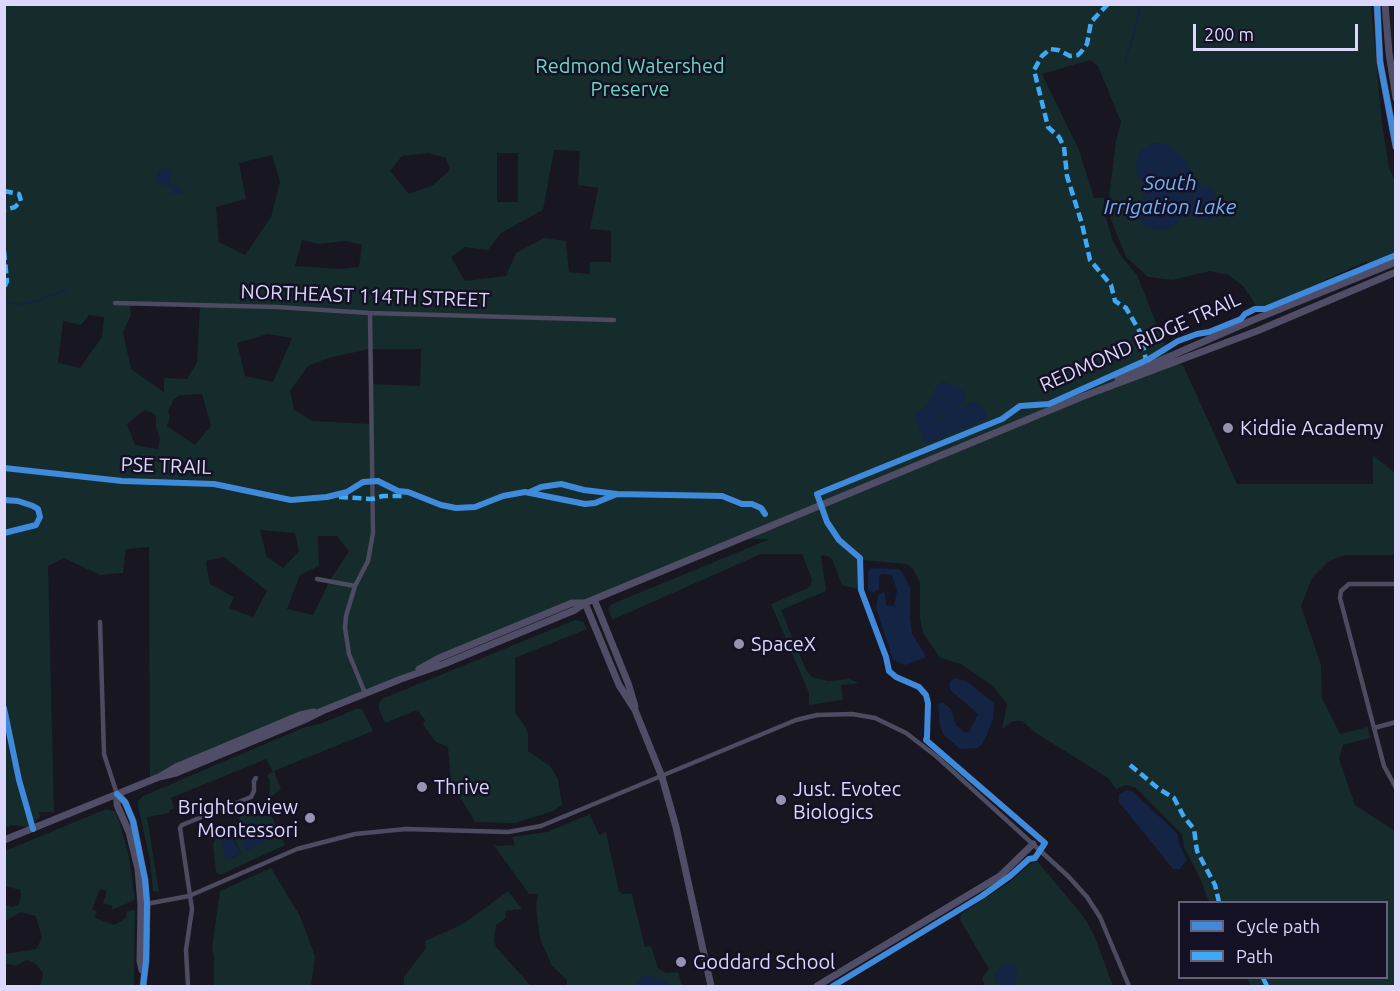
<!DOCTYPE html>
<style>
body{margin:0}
#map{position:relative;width:1400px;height:991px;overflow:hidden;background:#181620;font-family:Ubuntu,sans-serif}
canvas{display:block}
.frame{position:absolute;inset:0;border:6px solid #dcd7fc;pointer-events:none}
.legend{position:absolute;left:1178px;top:901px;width:210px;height:78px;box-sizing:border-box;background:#151125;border:2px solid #65607b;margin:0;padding:8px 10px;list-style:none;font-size:18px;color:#dcd7fc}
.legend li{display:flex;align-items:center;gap:12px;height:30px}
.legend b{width:30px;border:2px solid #65607b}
.scale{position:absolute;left:1193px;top:24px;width:165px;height:27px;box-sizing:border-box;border:3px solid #dcd7fc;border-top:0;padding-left:8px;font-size:18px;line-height:21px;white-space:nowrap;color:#dcd7fc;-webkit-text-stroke:4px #151125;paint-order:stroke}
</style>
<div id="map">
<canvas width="1400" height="991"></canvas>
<div class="frame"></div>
<ul class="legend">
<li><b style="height:8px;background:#408adc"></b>Cycle path</li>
<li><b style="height:8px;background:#3fa9f5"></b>Path</li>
</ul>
<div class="scale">200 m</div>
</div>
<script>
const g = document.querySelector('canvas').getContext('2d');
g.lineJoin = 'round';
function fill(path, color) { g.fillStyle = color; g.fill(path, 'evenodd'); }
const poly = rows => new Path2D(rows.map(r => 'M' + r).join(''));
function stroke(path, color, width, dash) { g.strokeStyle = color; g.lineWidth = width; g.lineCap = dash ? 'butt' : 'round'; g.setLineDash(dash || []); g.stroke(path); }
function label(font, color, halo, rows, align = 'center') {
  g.font = font + ' Ubuntu,sans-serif'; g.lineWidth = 5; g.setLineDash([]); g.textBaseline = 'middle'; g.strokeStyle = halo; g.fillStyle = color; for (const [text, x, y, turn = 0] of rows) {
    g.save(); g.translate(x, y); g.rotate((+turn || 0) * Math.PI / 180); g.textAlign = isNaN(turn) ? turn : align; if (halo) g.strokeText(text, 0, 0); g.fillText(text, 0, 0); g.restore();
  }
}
fill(poly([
 [5,5,1371,5,1382,123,1389,168,1395,181,1395,252,1367,265,1367,261,1259,310,1243,286,1228,275,1210,271,1173,280,1148,277,1126,257,1110,217,1109,197,1116,141,1121,122,1098,66,1090,60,1042,74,1079,150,1094,198,1104,198,1105,215,1112,239,1121,256,1137,275,1172,363,1183,365,1237,484,1373,484,1373,455,1395,473,1395,555,1346,555,1329,561,1312,578,1301,606,1321,665,1322,698,1340,734,1368,727,1369,733,1370,738,1343,745,1339,759,1355,805,1395,831,1395,986,1251,986,1247,978,1386,978,1386,902,1209,902,1200,878,1184,847,1182,834,1136,788,1126,785,1116,789,1108,778,1036,733,1022,721,1013,721,1002,729,1007,704,993,686,961,664,940,658,923,633,920,618,920,582,913,569,907,564,861,560,861,590,842,585,832,559,825,555,821,556,826,591,781,610,806,670,812,677,828,681,849,679,859,683,841,685,843,700,809,705,809,693,771,604,810,587,812,579,802,554,761,554,612,620,608,608,612,604,770,539,739,539,585,603,572,603,439,658,401,679,150,781,149,547,126,549,123,573,100,575,64,558,48,566,54,812,39,812,40,817,27,827,12,825,5,828],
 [554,150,580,151,578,185,598,188,590,229,611,231,611,262,590,262,590,274,569,272,566,241,544,238,516,253,506,276,465,281,451,257,465,247,488,250,501,233,543,210],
 [428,153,446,158,450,170,433,185,409,194,390,171,402,156],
 [497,153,518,153,518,202,497,202],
 [272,155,280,182,271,217,245,255,219,242,216,207,246,199,239,163],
 [302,240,318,244,346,241,362,245,359,267,339,269,295,266],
 [130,304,200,305,197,362,187,379,164,378,164,392,131,369,123,332,131,315],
 [89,315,104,317,102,337,80,368,58,363,63,321,81,325],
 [268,334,292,338,273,382,245,376,237,343],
 [370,349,421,349,420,386,370,384,370,424,313,421,294,410,290,391,308,366,328,358],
 [202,394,211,426,195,445,167,426,170,417,168,411,174,399,181,395],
 [145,410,156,415,156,427,160,439,158,449,135,445,127,424],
 [260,530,295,533,299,551,283,568,267,557],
 [318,536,337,536,349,551,330,580,313,615,287,609,300,575,319,566],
 [224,557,267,591,253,617,229,608,234,597,210,584,206,561],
 [575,620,583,622,587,629,515,658,515,713,525,726,528,734,528,751,550,766,558,779,562,805,553,811,515,823,475,822,451,782,448,747,436,742,423,725,425,720,419,712,415,711,385,723,379,709,379,703,384,698],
 [356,709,362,709,373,731,274,771,281,789,272,796,271,815,285,845,220,875,216,872,213,844,217,834,239,821,238,818,242,815,268,816,270,781,267,775,273,772,266,759,171,798,174,808,170,810,169,813,147,817,159,892,153,891,150,860,138,806,138,801,143,796,305,727,320,724],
 [228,835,233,836,241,853,233,858,223,841],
 [106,809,115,811,120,824,129,857,135,900,112,910,112,906,103,903,107,891,100,889,92,909,97,911,95,918,114,925,126,918,127,911,135,910,134,986,38,986,41,984,43,973,36,964,27,960,16,966,7,964,5,962,5,954,36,949,42,938,36,916,21,912,5,921,5,905,12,907,19,904,21,895,20,890,5,886,5,851],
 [590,814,599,835,606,832,619,891,622,894,632,894,645,947,651,946,658,968,666,973,678,972,682,986,567,986,567,980,552,966,540,938,536,907,538,894,529,894,493,844,498,846,515,845,512,837,547,832],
 [1035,861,1039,863,1084,917,1094,935,1113,986,985,986,982,978,989,969,960,920,961,914,1010,882,1030,864],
 [271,868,300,916,315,956,311,986,214,986,214,957,212,948,220,891],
 [508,891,522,909,505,911,506,918,496,925,494,940,496,947,531,986,404,986,404,977,426,948,425,941,463,924]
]), '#152b2c');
fill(poly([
 [1152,143,1166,144,1178,154,1184,157,1194,182,1213,189,1217,199,1217,208,1213,218,1203,220,1188,214,1170,228,1159,230,1146,228,1141,220,1140,209,1145,191,1137,172,1136,161,1139,152],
 [161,168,164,168,173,171,169,183,183,189,181,194,172,193,173,188,156,181,156,177],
 [943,381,965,392,966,398,963,404,932,422,931,424,973,401,982,407,988,419,927,443,923,439,915,415,927,405,937,386],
 [871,568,898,569,902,572,910,587,910,616,912,634,925,654,925,658,905,665,893,660,876,608,878,595,883,592,885,593,886,605,894,606,897,591,892,575,882,574,879,576,879,589,873,593,868,590,868,572],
 [954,678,966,681,994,703,993,720,983,743,978,748,960,749,944,735,940,727,938,704,941,703,943,702,951,709,956,725,965,733,969,732,978,714,950,690,950,682],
 [1127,790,1132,791,1177,833,1180,846,1187,859,1180,869,1173,869,1119,802,1119,794],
 [255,822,267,828,271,838,247,851,242,844,256,835,254,833,240,839,236,830,247,823],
 [230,833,241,853,230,859,225,856,222,844,225,837],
 [1010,964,1015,966,1017,974,1015,986,997,986,998,984,994,977,995,973,1004,965],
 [644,975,665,981,672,986,637,986,638,981]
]), '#132444');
stroke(poly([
 [1125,62,1134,33,1141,4],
 [4,301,15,304,30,303,67,290]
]), '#132444', 1.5);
stroke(poly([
 [115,303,276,307,370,313,614,320],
 [317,579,355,586],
 [1396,584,1349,584,1341,591,1340,598,1384,766,1396,788],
 [100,622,104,754,117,794],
 [365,693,349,654,345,628,346,616,355,586,368,561,373,533,370,313],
 [1374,728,1396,722],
 [146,904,189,896,297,849,355,834,406,829,508,832,541,826,796,720,817,715,852,714,875,718,906,733,936,756,1068,876,1087,897,1100,917,1129,986],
 [188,986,186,950,192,909,180,828,182,825,251,797,254,791,254,781,256,778]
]), '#4d4b60', 4.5);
stroke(poly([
 [1377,4,1380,62,1396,147],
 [1385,4,1389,53,1396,98],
 [1118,379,1253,320,1396,262],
 [594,599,628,683,635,706],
 [585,603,619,685,635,710,662,777,676,827,711,986],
 [419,669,439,658,572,603,585,603],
 [159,777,176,773,304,720,322,711,401,679,444,664,575,610,585,603,1084,396,1257,331,1396,272],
 [117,794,125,802,133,821,145,880,147,904,146,961,143,986],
 [117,794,117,805,129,832,138,869,141,905,140,961,142,970],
 [4,840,159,777,176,767,300,715,314,712],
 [817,986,1000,876,1033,844]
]), '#504e66', 7);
stroke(poly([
 [1108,4,1091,22,1087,44,1081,52,1078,55,1070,56,1058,50,1050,49,1042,56,1034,70,1048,127,1059,137,1064,147,1067,176,1082,224,1090,260,1111,285,1115,301,1126,308,1140,332,1146,360],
 [4,191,19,194,21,201,15,207,4,210],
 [4,251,7,281,4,288],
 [339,497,372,499,383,496,402,496],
 [1130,765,1159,789,1174,798,1184,817,1194,829,1197,851,1215,885,1219,902],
 [1263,978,1267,986]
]), '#3fa9f5', 4.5, [9, 4.5]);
stroke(poly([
 [1377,4,1380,62,1396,147],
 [4,468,122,481,214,484,291,500,327,497,347,492,363,482,378,481,398,491,408,492,441,505,456,508,475,507,503,496,525,492,585,504,595,503,617,494],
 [530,492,541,487,561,484,584,490,617,494,722,496,742,504,752,504,761,508,765,514],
 [4,500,18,501,33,506,38,509,40,517,36,525,4,533],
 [4,708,19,780,33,829],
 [117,794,125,802,133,821,145,880,147,904,146,961,143,986],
 [833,986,982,896,1010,876,1029,859,1035,858,1045,843,926,740,927,737,928,703,926,695,919,687,896,677,889,671,886,657,861,590,860,558,839,540,827,522,817,494,1002,419,1020,406,1049,404,1149,359,1178,341,1197,334,1209,332,1241,319,1245,314,1255,309,1265,309,1396,255]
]), '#408adc', 6);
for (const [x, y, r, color] of [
 [1228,428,6,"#9793af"],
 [739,644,6,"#9793af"],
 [422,787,6,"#9793af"],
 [781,800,6,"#9793af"],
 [310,818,6,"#9793af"],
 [681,962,6,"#9793af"]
]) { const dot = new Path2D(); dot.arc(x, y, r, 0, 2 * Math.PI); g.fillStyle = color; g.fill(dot); stroke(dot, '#151125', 2); }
label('20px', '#68d8be', '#151125', [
 ["Redmond Watershed",630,66],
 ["Preserve",630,89]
]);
label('20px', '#dcd7fc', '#151125', [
 ["NORTHEAST 114TH STREET",365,296,2],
 ["REDMOND RIDGE TRAIL",1140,342,-24],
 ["PSE TRAIL",166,466,2]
]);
label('20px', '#dcd7fc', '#151125', [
 ["Kiddie Academy",1240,428],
 ["SpaceX",751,644],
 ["Thrive",434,787],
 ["Just. Evotec",793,789],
 ["Biologics",793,812],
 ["Brightonview",298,807,"right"],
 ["Montessori",298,830,"right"],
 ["Goddard School",693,962]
], 'left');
label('italic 21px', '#6db3f5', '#151125', [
 ["South",1170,183],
 ["Irrigation Lake",1170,207]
]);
</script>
